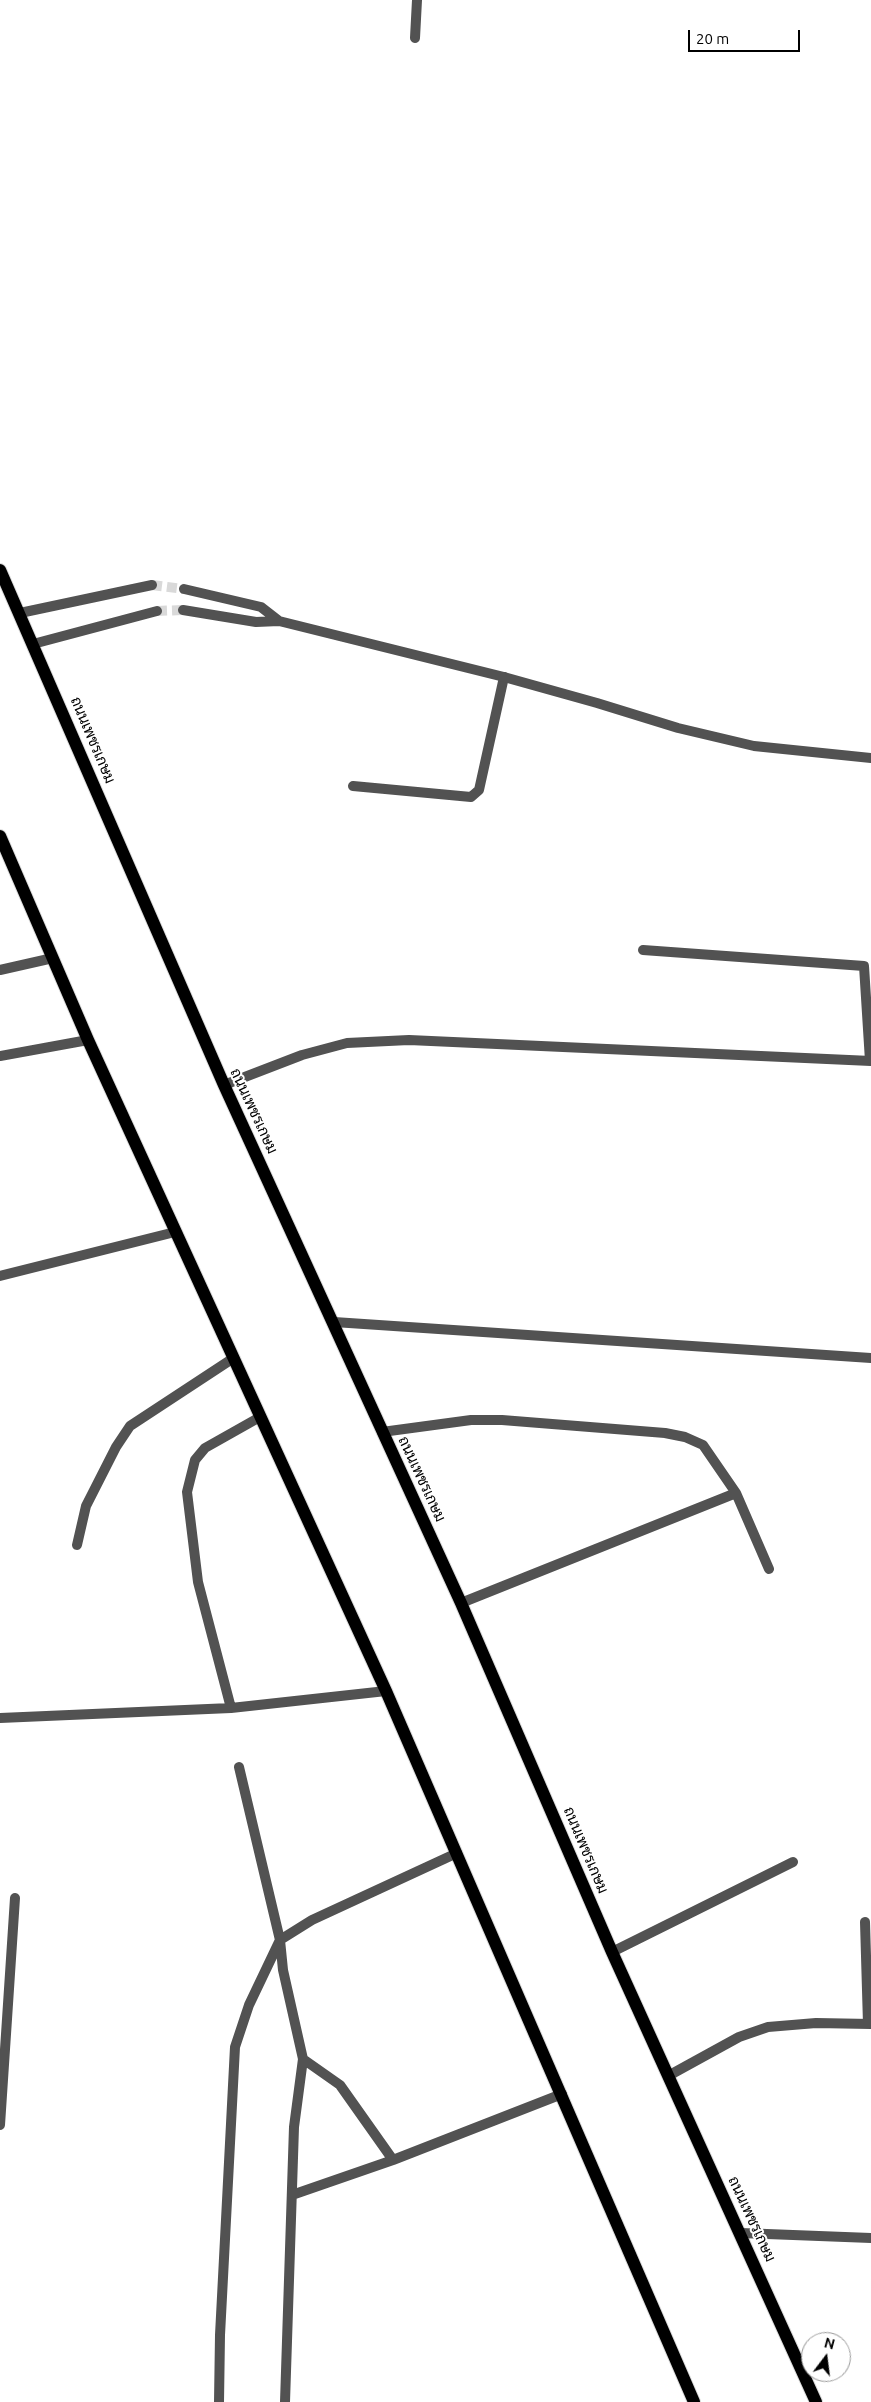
<!DOCTYPE html>
<meta charset="utf-8">
<style>
body{margin:0}
#map{position:relative;width:871px;height:2402px;overflow:hidden;background:#fff;font-family:Ubuntu,sans-serif}
canvas{display:block}
.north{position:absolute;left:801px;top:2332px;width:50px;height:50px;box-sizing:border-box;background:#fff;border:1px solid #999;border-radius:50%;rotate:15deg;font-size:14px;font-weight:700;line-height:20px;text-align:center;color:#000}
.north::after{content:'';display:block;margin:auto;width:18px;height:22px;background:#000;clip-path:polygon(50% 0,100% 100%,50% 72%,0 100%)}
.scale{position:absolute;left:688px;top:30px;width:112px;height:22px;box-sizing:border-box;border:2px solid #000;border-top:0;padding-left:6px;font-size:15px;line-height:18px;white-space:nowrap;color:#000;-webkit-text-stroke:4px #fff;paint-order:stroke}
</style>
<div id="map">
<canvas width="871" height="2402"></canvas>
<div class="north">N</div>
<div class="scale">20 m</div>
</div>
<script>
const g = document.querySelector('canvas').getContext('2d');
g.lineJoin = 'round';
const poly = rows => new Path2D(rows.map(r => 'M' + r).join(''));
function stroke(path, color, width, dash) { g.strokeStyle = color; g.lineWidth = width; g.lineCap = dash ? 'butt' : 'round'; g.setLineDash(dash || []); g.stroke(path); }
function label(font, color, halo, rows, align = 'center') {
  g.font = font + ' Ubuntu,Sarabun,sans-serif'; g.lineWidth = 4; g.setLineDash([]); g.textBaseline = 'middle'; g.strokeStyle = halo; g.fillStyle = color; for (const [text, x, y, turn = 0] of rows) {
    g.save(); g.translate(x, y); g.rotate((+turn || 0) * Math.PI / 180); g.textAlign = isNaN(turn) ? turn : align; if (halo) g.strokeText(text, 0, 0); g.fillText(text, 0, 0); g.restore();
  }
}
stroke(poly([
 [152,585,184,589],
 [157,611,183,610]
]), '#d9d9d9', 10, [10, 5]);
const primary = poly([
 [0,570,224,1085,461,1603,612,1952,816,2402],
 [0,836,88,1040,386,1691,694,2402]
]);
stroke(primary, '#dbdbdb', 14);
stroke(poly([
 [415,38,417,0],
 [353,786,471,797,479,790,504,677],
 [643,950,864,966,870,1061],
 [0,970,53,958],
 [0,1056,88,1040],
 [224,1085,302,1055,347,1043,409,1040,871,1061],
 [0,1276,175,1232],
 [382,1432,471,1420,502,1420,665,1433,685,1437,703,1445,736,1493,769,1569],
 [77,1545,86,1506,116,1447,130,1426,232,1359],
 [461,1603,736,1493],
 [231,1708,198,1582,187,1492,195,1460,205,1448,260,1417],
 [0,1718,231,1708,386,1691],
 [239,1767,280,1940,283,1970,303,2059,294,2127,285,2402],
 [865,1922,868,2024],
 [612,1952,793,1862],
 [303,2059,340,2085,393,2160],
 [668,2076,739,2037,768,2027,816,2023,871,2024],
 [0,2125,15,1898],
 [292,2195,393,2160,562,2094],
 [219,2402,220,2335,235,2047,249,2005,280,1940,312,1920,457,1853]
]), '#525252', 10);
stroke(poly([
 [184,589,261,607,279,621],
 [183,610,256,622,279,621,504,677,597,703,678,728,754,746,871,758],
 [20,613,152,585],
 [33,644,157,611],
 [334,1322,871,1358]
]), '#525252', 10);
stroke(poly([
 [741,2233,871,2238]
]), '#525252', 10);
stroke(primary, '#000', 12);
label('15px', '#000', '#fff', [
 ["ถนนเพชรเกษม",93,740,67],
 ["ถนนเพชรเกษม",254,1111,65],
 ["ถนนเพชรเกษม",422,1479,65],
 ["ถนนเพชรเกษม",586,1850,67],
 ["ถนนเพชรเกษม",752,2219,65]
]);
</script>
